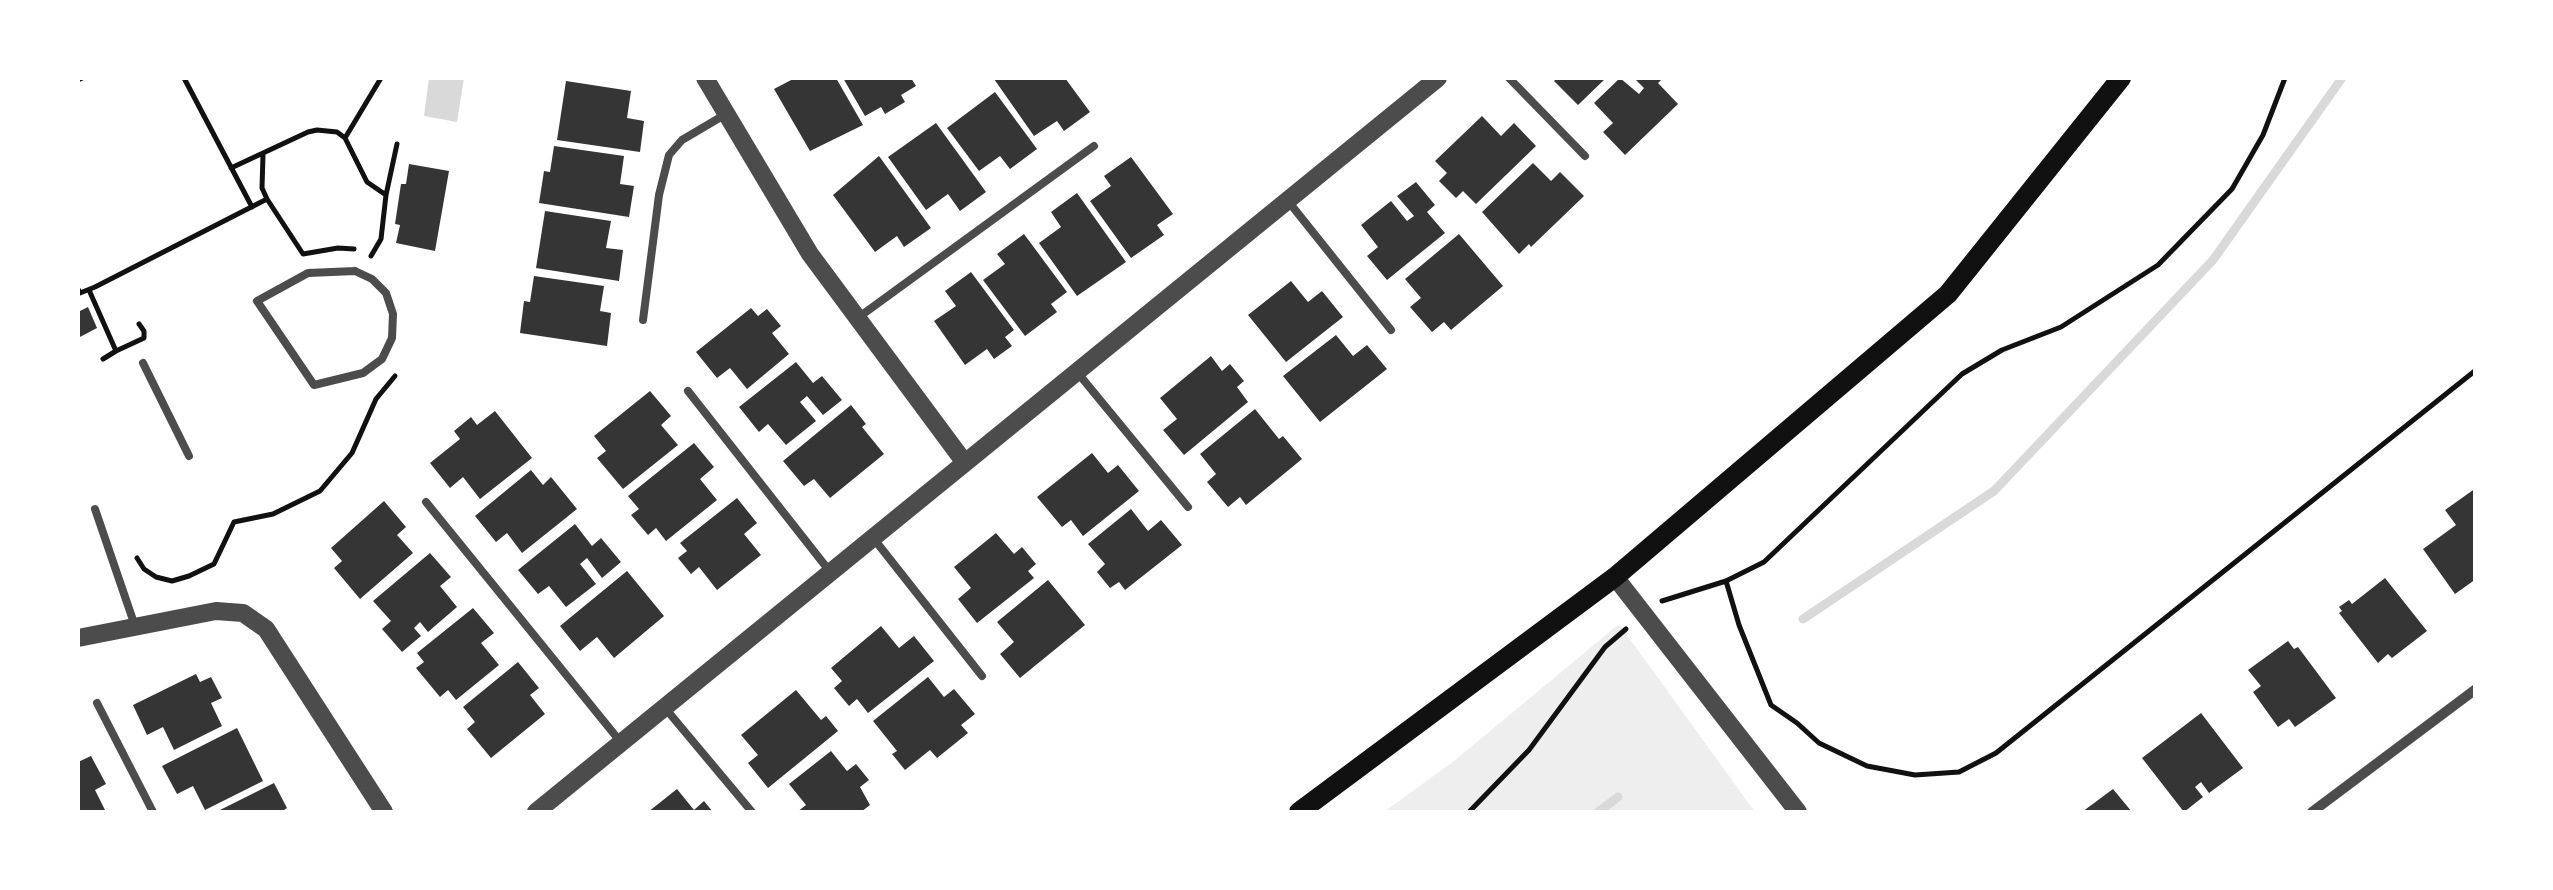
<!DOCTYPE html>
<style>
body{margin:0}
#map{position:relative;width:2553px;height:890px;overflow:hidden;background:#fff;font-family:Figtree,sans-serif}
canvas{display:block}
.frame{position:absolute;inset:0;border:80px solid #fff;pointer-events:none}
</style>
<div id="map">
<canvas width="2553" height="890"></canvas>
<div class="frame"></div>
</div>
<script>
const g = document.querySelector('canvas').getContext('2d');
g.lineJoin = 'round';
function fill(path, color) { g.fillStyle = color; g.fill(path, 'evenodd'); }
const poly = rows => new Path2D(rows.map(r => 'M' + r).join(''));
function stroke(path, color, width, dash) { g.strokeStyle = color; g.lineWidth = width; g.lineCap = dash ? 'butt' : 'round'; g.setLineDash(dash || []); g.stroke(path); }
fill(poly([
 [1619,624,1755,812,1384,812,1454,761]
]), '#eee');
fill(poly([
 [429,78,464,78,457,122,424,116]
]), '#d9d9d9');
stroke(poly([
 [1803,619,1994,491,2213,260,2342,78],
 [1598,812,1618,797]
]), '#d9d9d9', 9);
fill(poly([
 [795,78,836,78,863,125,810,151,774,89],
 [843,78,911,78,916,86,901,95,905,102,885,114,881,107,865,116],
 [996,78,1065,78,1090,112,1064,131,1057,121,1034,136,994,79],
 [1557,78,1606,78,1578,105,1554,81],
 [1620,78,1639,94,1644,88,1634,78,1663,78,1658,83,1678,104,1625,155,1603,132,1613,123,1594,103],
 [566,81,631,91,627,118,644,121,640,152,557,140],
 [995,92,1037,149,1010,169,1000,156,979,171,947,128],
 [1482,116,1501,136,1514,123,1536,146,1476,204,1463,191,1456,198,1439,181,1447,173,1435,161],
 [936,123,986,192,960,211,948,194,926,210,888,157],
 [554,146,624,156,620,184,634,186,629,217,539,203,544,171,550,172],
 [879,156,931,228,904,247,897,236,875,252,833,195],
 [1131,157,1173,214,1157,225,1164,235,1131,258,1090,201,1111,186,1104,176],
 [1533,163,1551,181,1560,172,1584,196,1531,247,1529,244,1519,254,1482,212],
 [409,164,449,171,435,251,396,243,400,225,395,224,401,184,406,184],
 [1416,182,1435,205,1427,212,1445,233,1387,280,1367,256,1378,247,1361,225,1391,201,1407,221,1414,216,1397,196],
 [1077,193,1126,262,1077,296,1039,243,1061,227,1051,212],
 [545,211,611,221,606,248,623,250,619,281,536,268],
 [1024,234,1067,292,1051,304,1057,312,1025,336,983,280,1005,264,997,254],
 [1459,234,1503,286,1451,330,1444,322,1432,332,1410,307,1421,298,1405,279],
 [971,272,1014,330,1005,337,1012,346,994,359,987,349,965,365,934,321,956,306,945,291],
 [534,276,604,286,600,311,611,313,607,346,520,333,524,301,530,302],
 [1291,281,1308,302,1322,291,1343,317,1286,362,1248,315],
 [88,307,97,328,78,338,78,312],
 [751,308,758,316,767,309,781,326,772,333,789,354,747,389,730,368,717,378,696,352],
 [1336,335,1353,356,1367,345,1387,369,1320,422,1283,376],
 [1211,356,1222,371,1230,364,1244,381,1237,387,1248,402,1184,455,1163,430,1177,419,1160,398],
 [796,362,813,383,822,376,842,400,823,415,807,396,800,402,816,421,786,445,768,424,759,432,739,407],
 [650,391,671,416,661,425,678,445,623,489,597,458,606,451,594,436],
 [851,405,866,424,862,427,884,454,830,498,814,479,804,486,783,461],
 [1255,409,1279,439,1283,436,1302,459,1246,505,1240,497,1228,507,1207,482,1216,474,1200,454],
 [495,411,532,458,480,499,463,477,450,488,430,463,460,439,454,431,471,417,477,425],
 [694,443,714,467,700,479,717,500,666,541,656,528,648,535,631,515,639,509,628,496],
 [1092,453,1108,473,1118,465,1139,491,1083,536,1071,520,1062,527,1037,497],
 [531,470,543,485,551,477,577,509,522,553,507,533,496,542,475,516],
 [2476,488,2476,579,2455,594,2423,549,2456,525,2445,510],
 [737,498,757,523,744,534,761,555,717,590,699,567,691,574,678,558,687,551,680,543],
 [384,501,406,527,397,535,413,553,360,599,334,568,342,561,331,548],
 [1131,509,1148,531,1161,520,1182,545,1125,590,1119,582,1110,588,1097,572,1105,564,1088,544],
 [575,524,592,546,601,538,621,562,602,578,587,558,580,564,596,584,566,607,549,586,538,594,518,570],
 [996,533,1014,554,1022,547,1036,564,1028,571,1034,578,977,623,958,599,971,588,954,567],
 [430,553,451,577,440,586,457,607,428,632,420,622,414,628,421,636,402,652,382,629,391,621,373,601],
 [627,571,664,616,614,658,597,637,580,651,560,626],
 [2385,578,2427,631,2392,658,2388,654,2378,663,2339,613,2342,611,2339,607,2349,600,2352,604],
 [1048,580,1085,625,1020,678,1000,654,1014,642,997,622],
 [473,608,494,633,481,643,499,665,456,700,448,690,440,697,416,668,424,662,417,653],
 [881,626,899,648,914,636,934,661,868,713,857,699,849,706,834,688,842,681,831,668],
 [2288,641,2294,649,2298,647,2336,698,2295,727,2289,719,2278,727,2253,692,2261,686,2248,670],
 [518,662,539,688,530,695,545,714,491,758,467,729,475,722,463,707],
 [196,674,200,682,211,677,222,698,211,703,222,726,174,750,163,727,147,735,133,705],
 [928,677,944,697,954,689,975,714,961,725,968,733,937,758,930,750,905,770,892,754,897,751,873,721],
 [796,690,821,720,826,716,838,731,768,788,748,763,758,755,741,735],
 [2201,713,2243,768,2209,793,2201,782,2195,787,2203,797,2184,812,2142,758],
 [237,728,263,781,205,810,193,786,177,794,162,766],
 [831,751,847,771,856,764,869,780,860,787,870,805,861,812,797,812,806,805,789,784],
 [91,756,106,784,95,790,106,812,78,812,78,762],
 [274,783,287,808,281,812,216,812],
 [677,789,694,810,704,801,713,812,648,812],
 [2113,789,2132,812,2082,812]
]), '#353535');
stroke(poly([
 [184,78,252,207],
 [78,80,82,78],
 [345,138,381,78],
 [263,155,262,188,267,199],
 [231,168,308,132,317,130,337,132,345,138,367,182,386,195,381,239,371,256],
 [386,195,397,144],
 [78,289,80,293,95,287,267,199,303,254,338,248,354,249],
 [89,290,116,351,103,359],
 [116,351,144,338,144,331,139,324],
 [137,558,144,569,156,577,172,581,189,576,214,564,234,522,273,514,320,491,352,453,376,399,395,376],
 [1726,581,1739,625,1771,705,1797,723,1819,743,1867,766,1915,775,1959,772,1996,753,2476,370],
 [1662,601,1726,581,1764,562,1962,374,2002,350,2061,327,2158,265,2232,189,2263,135,2285,78],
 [1469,812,1529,750,1605,647,1626,629]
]), '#111', 5);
stroke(poly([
 [1509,78,1585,156],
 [1288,201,1391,330],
 [355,271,372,279,386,293,393,314,392,338,382,359,363,373,314,385,257,301,308,273,355,271],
 [859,317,1094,146],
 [643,320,659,195,669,155,682,140,726,114],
 [143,363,189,456],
 [1077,372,1188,507],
 [688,391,831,573],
 [426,502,619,740],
 [95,509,135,626],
 [874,539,982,676],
 [97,703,153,812],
 [665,708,752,812]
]), '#4c4c4c', 8);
stroke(poly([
 [2312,812,2476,689]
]), '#4c4c4c', 10);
stroke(poly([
 [705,78,810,254,965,463],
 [1615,577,1798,812],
 [78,638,216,611,243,613,266,629,384,812],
 [536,812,1438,78]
]), '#4c4c4c', 18);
stroke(poly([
 [1299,812,1615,577,1948,294,2121,78]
]), '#111', 20);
</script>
